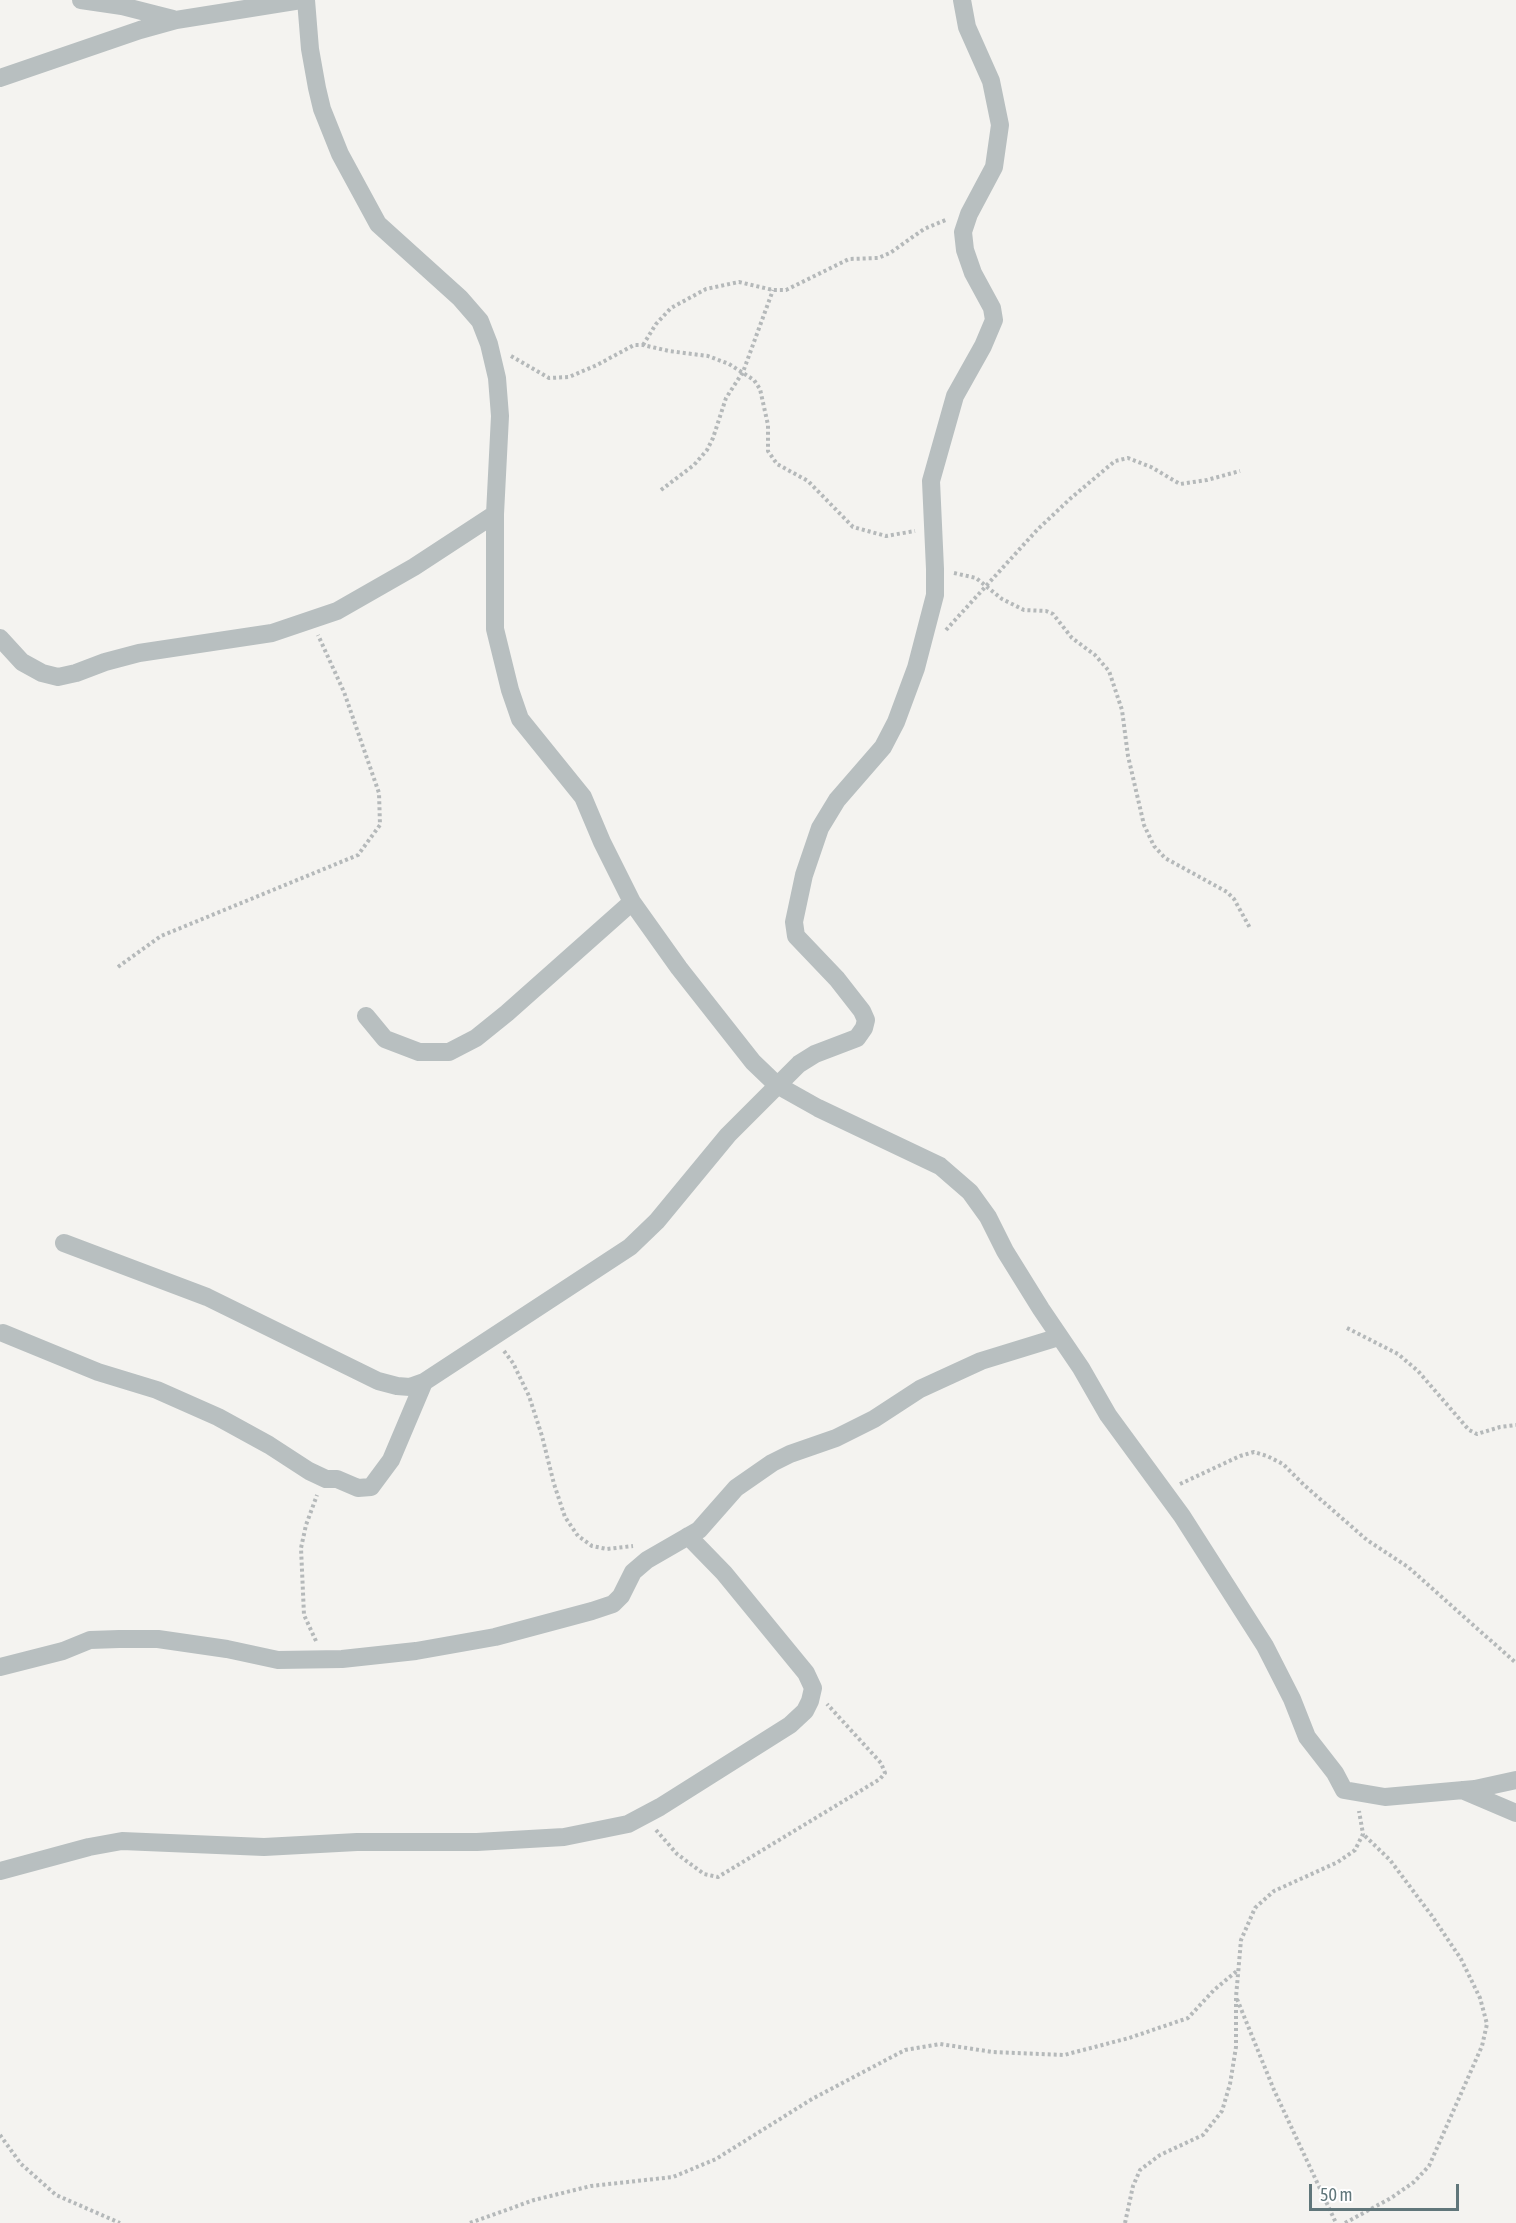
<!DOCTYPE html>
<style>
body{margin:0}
#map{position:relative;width:1516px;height:2223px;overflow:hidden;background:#f4f3f0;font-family:"Asap Condensed",sans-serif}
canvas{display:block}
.scale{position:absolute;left:1309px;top:2184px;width:150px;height:27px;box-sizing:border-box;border:3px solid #60767a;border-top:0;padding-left:8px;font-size:18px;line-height:21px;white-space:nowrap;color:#60767a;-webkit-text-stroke:4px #fff;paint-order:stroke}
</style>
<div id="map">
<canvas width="1516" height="2223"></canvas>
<div class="scale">50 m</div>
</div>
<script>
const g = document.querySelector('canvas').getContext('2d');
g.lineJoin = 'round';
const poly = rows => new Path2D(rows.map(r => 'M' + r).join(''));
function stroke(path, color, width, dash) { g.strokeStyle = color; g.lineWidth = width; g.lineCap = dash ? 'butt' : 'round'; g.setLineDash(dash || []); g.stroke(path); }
stroke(poly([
 [643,345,656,324,671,308,706,289,739,282,773,290,786,290,849,259,878,258,890,253,924,229,948,219],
 [511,356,549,378,569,377,597,365,634,345,643,345,669,351,708,356,729,364,754,380,760,389,768,425,768,451,777,464,808,481,853,527,886,536,915,531],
 [661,490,694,465,707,450,713,438,726,398,743,372,773,290],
 [954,573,976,578,1002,599,1024,610,1046,611,1053,614,1072,638,1095,655,1109,671,1122,710,1128,756,1144,825,1154,846,1165,858,1227,892,1234,899,1250,928],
 [946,630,1037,530,1071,498,1115,461,1128,458,1151,467,1180,484,1207,480,1240,471],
 [118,967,161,936,358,855,380,825,379,793,344,692,318,635],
 [1347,1328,1398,1354,1418,1371,1469,1430,1477,1434,1500,1427,1516,1425],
 [504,1351,513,1363,529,1396,542,1436,554,1484,565,1517,578,1536,592,1546,607,1549,633,1546],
 [1180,1484,1240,1456,1254,1452,1267,1456,1283,1464,1304,1485,1367,1540,1408,1567,1516,1663],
 [316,1641,304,1615,301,1548,306,1525,317,1495],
 [656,1830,677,1854,704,1874,718,1877,880,1779,885,1773,881,1763,827,1704],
 [1237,1999,1274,2090,1336,2223],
 [0,2135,21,2164,56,2195,120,2223],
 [470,2223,534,2200,591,2186,673,2177,716,2159,812,2099,905,2050,940,2044,993,2052,1064,2055,1129,2038,1188,2018,1214,1990,1238,1970],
 [1125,2223,1133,2186,1140,2170,1160,2155,1203,2135,1222,2111,1230,2084,1236,2047,1236,1997,1241,1940,1255,1908,1274,1891,1338,1862,1355,1850,1363,1834,1359,1811],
 [1345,2223,1391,2198,1414,2182,1429,2166,1482,2046,1487,2024,1480,1998,1461,1959,1432,1916,1390,1860,1363,1834]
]), '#b5b9ba', 4, [3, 3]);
stroke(poly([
 [81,0,122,6,173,19],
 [306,0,310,49,317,88,322,109,340,154,378,224,460,298,480,321,489,344,497,378,500,416,495,514,495,629,510,690,520,719,583,797,602,842,632,902,679,968,753,1062,777,1085,818,1108,940,1166,970,1192,988,1217,1005,1251,1041,1309,1081,1368,1108,1415,1182,1516,1265,1646,1292,1699,1307,1737,1335,1773,1344,1790,1385,1797,1475,1789,1516,1780],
 [0,78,140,30,176,20,301,0],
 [0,638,22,662,42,673,58,677,76,673,105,662,139,653,272,633,337,611,414,567,495,514],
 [366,1016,385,1039,419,1052,449,1052,476,1038,507,1013,632,902],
 [64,1243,207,1297,378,1381,397,1386,410,1387,424,1382,630,1247,657,1221,728,1135,799,1064,815,1054,857,1038,864,1028,866,1020,862,1011,837,979,796,936,794,922,804,875,820,828,837,800,883,747,896,722,916,668,935,595,935,569,931,481,955,396,983,346,994,320,992,308,973,273,965,250,963,232,969,214,994,167,1000,125,991,81,967,27,962,0],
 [3,1333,98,1372,157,1390,218,1417,269,1445,309,1471,326,1479,337,1479,358,1488,371,1487,391,1460,424,1382],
 [0,1667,63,1651,90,1640,119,1639,158,1639,227,1649,278,1660,342,1659,416,1651,495,1637,592,1611,613,1604,621,1596,633,1572,647,1560,699,1530,736,1488,772,1463,790,1454,836,1438,874,1419,920,1389,981,1361,1059,1337],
 [1462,1790,1516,1813],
 [0,1871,89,1847,122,1841,264,1847,357,1842,477,1842,564,1837,628,1824,660,1807,790,1725,805,1711,810,1701,813,1688,806,1673,724,1573,688,1536]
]), '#b8bfc0', 18);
</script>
